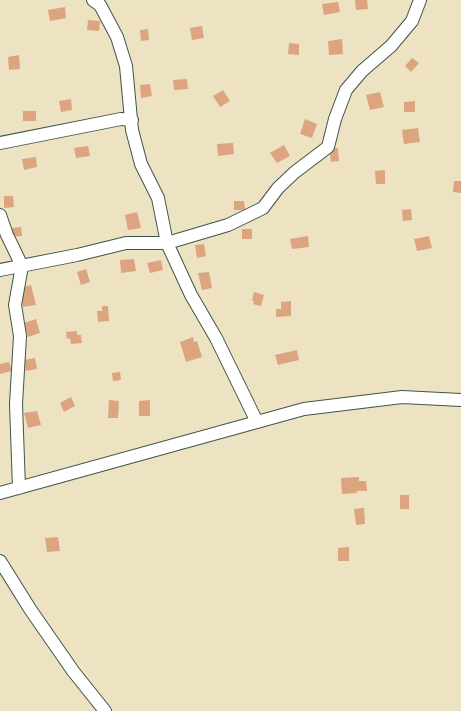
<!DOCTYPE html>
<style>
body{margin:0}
canvas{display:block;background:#ede2c2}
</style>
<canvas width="461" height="711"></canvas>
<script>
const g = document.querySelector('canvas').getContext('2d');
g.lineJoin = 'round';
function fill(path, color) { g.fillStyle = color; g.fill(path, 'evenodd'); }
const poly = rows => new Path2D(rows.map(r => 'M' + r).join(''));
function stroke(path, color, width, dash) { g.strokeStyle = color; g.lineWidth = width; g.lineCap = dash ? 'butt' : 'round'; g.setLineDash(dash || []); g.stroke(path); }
fill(poly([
 [355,0,367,0,368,9,356,10],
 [338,2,340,12,324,15,322,4],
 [65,7,66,18,50,21,48,10],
 [88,20,100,21,99,31,87,30],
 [202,26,204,38,192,40,190,28],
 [148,29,149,40,141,41,140,30],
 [342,39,343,54,329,55,328,41],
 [289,43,299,44,299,55,288,54],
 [19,55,20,69,9,70,8,57],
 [412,58,419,63,411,72,405,66],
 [187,79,188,89,174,90,173,80],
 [150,84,152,96,141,98,140,85],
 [223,90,230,101,220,107,213,96],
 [380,92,384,107,370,110,366,95],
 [71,99,72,110,61,112,59,101],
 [415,101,415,112,404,112,404,102],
 [23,111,36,111,36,121,23,121],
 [305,119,317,124,312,138,300,134],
 [418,128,420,142,404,144,402,130],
 [233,143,234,154,218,156,217,144],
 [284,145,290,156,277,163,270,153],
 [88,146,90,156,76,158,74,148],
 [338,148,339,161,331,162,329,149],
 [36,157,37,167,24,170,22,159],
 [385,170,385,184,376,184,375,171],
 [454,181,461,181,461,193,453,192],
 [4,196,13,196,14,207,4,208],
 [234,201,244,201,245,210,234,210],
 [411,209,412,220,403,221,402,210],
 [137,212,141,228,128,230,125,215],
 [21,227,22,236,12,237,10,228],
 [242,229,252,229,252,239,242,239],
 [308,236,309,247,292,249,290,239],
 [429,236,432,248,417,251,414,239],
 [204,244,206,256,197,258,195,245],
 [134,259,136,271,121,273,120,260],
 [161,260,163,270,150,273,147,263],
 [86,269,90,282,81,285,77,272],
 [209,272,212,288,202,290,198,273],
 [31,285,36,305,23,307,19,288],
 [254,292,264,295,261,306,253,304,254,301,252,301],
 [291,301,291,316,276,317,276,309,281,309,281,302],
 [102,306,108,306,109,321,98,322,97,311,102,311],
 [36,319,40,333,28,337,24,323],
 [77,331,77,335,81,335,82,343,71,344,70,338,67,339,66,332],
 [193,337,194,342,197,341,202,357,186,362,180,342],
 [297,350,299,360,278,365,275,355],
 [35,358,37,369,26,371,24,360],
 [9,362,12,371,0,374,0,364],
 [120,372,121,380,113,381,112,373],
 [71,397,75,406,64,412,60,403],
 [109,400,119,401,118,418,108,418],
 [150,400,150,416,139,416,139,401],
 [37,411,41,425,28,428,24,413],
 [359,477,359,481,366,481,367,491,357,491,357,493,342,494,341,478],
 [400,495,409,495,409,509,400,509],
 [364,508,365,524,356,525,354,509],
 [58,537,60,551,47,552,45,538],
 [349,547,349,561,338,561,338,548]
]), '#dca580');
const street = poly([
 [93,0,100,5,117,37,126,66,132,130,141,164,158,198,167,243,191,295,216,338,257,422],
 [0,143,121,119,132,120],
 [0,215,7,235,22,266,15,305,20,336,16,404,19,488],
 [0,270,77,255,126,243,167,243,228,225,263,208,278,188,295,172,328,147,335,119,346,90,362,71,391,46,412,21,420,0],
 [0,493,304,409,402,397,461,400],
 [0,561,30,609,73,671,105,711]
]);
stroke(street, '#3e5649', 14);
stroke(street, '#fff', 12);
</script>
